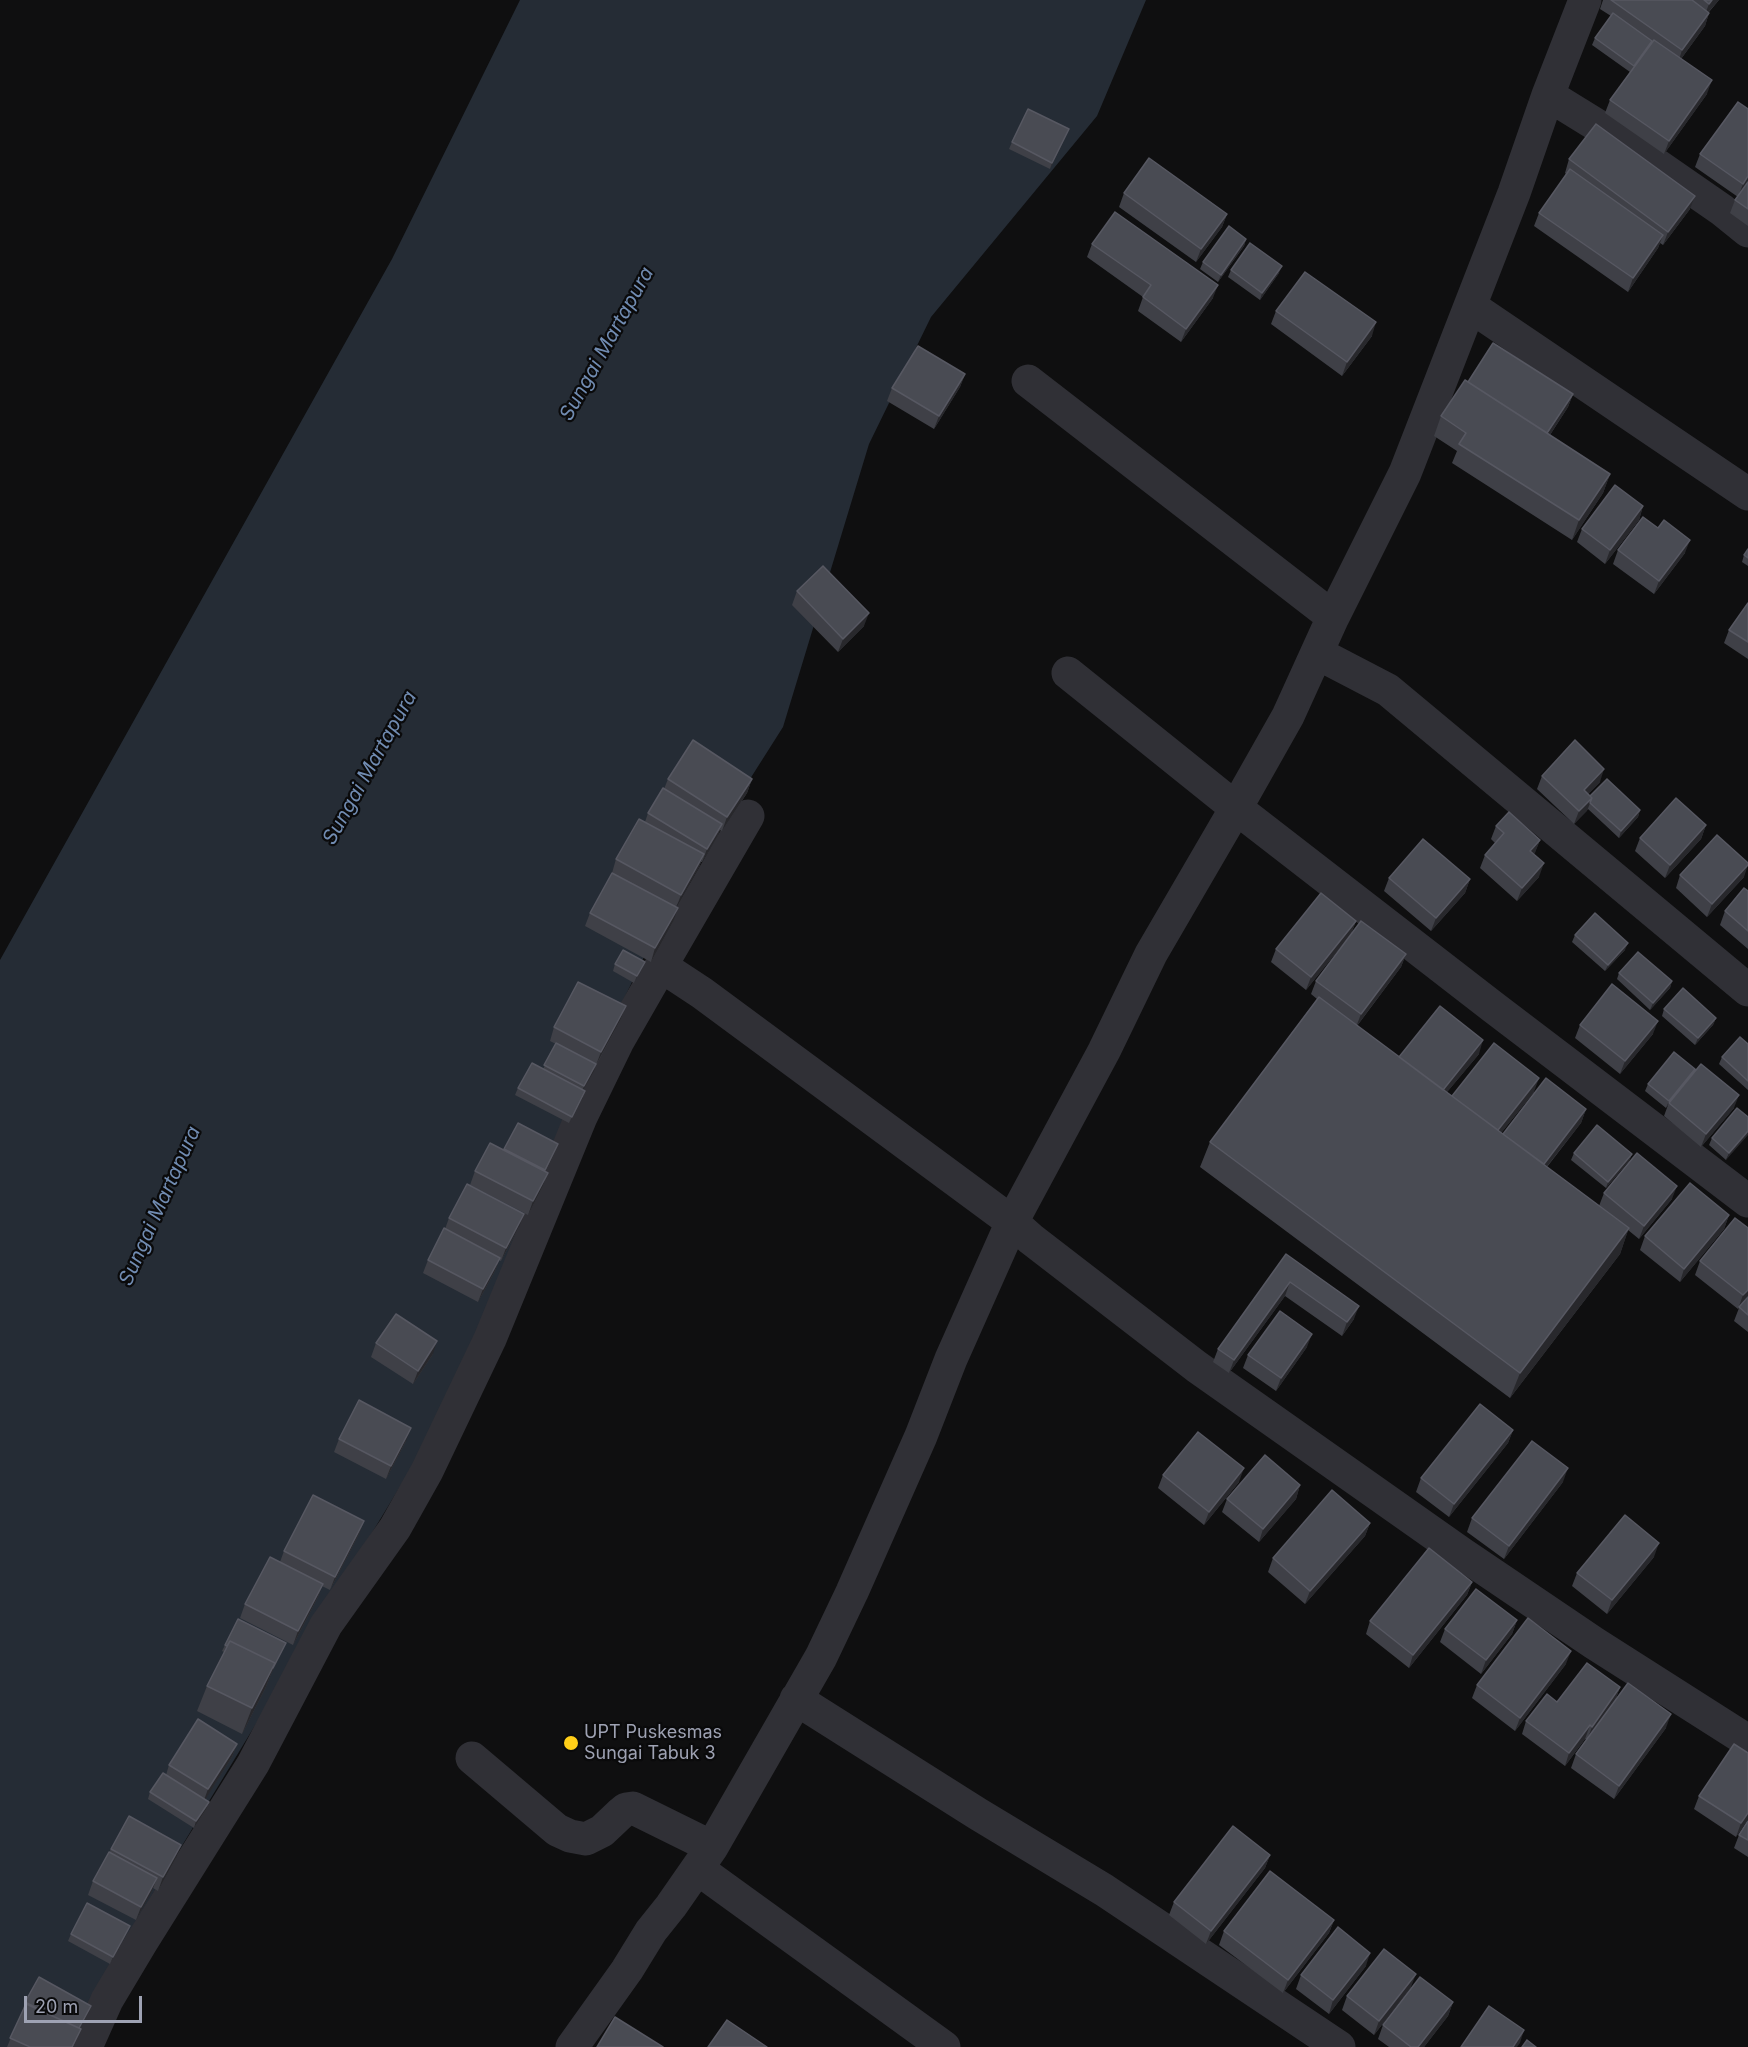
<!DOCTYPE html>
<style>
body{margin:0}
#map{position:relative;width:1748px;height:2047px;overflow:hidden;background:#0f0f10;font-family:Inter,sans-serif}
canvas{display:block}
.scale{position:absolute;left:24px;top:1996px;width:118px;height:27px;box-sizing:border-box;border:3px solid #9ea2b3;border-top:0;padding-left:8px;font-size:18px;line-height:21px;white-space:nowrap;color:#9ea2b3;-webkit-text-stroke:4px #0a0a0b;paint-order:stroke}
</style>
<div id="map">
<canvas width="1748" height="2047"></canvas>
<div class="scale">20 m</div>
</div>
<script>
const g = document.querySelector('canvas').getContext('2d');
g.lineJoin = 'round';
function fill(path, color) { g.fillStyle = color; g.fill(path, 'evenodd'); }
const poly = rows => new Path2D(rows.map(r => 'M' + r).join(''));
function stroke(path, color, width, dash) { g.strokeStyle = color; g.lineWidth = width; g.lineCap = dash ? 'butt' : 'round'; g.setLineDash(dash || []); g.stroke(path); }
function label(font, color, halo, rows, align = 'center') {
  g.font = font + ' Inter,sans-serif'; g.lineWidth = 4.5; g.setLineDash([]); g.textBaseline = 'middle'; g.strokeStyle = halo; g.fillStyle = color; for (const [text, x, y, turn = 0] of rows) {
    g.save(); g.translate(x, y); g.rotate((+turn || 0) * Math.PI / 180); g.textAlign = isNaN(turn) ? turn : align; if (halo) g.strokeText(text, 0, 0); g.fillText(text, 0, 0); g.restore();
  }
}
fill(poly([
 [520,0,1146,0,1097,116,931,317,869,444,783,727,665,913,577,1097,477,1342,418,1457,115,1956,66,2047,0,2047,0,960,392,259]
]), '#252c35');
stroke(poly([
 [1548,95,1621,140,1722,210,1748,231],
 [1470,306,1748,494],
 [1028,381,1333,617],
 [1317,653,1388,690,1748,990],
 [1068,673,1236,808,1493,1007,1748,1201],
 [748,816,661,966,702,993,1012,1222,1031,1239,1197,1367,1461,1553,1594,1643,1748,1741],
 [796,1699,978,1814,1104,1890,1339,2047],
 [472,1758,557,1830,570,1836,586,1839,602,1831,620,1814,626,1809,633,1808,712,1847],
 [698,1869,944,2047],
 [86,2047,107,2000,141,1943,253,1764,326,1625,395,1528,427,1471,490,1339,581,1117,618,1041,661,966],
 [572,2047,627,1970,651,1931,671,1906,712,1847,821,1657,852,1592,921,1436,951,1359,1012,1222,1104,1051,1151,954,1236,808,1288,716,1333,617,1405,473,1514,193,1548,95,1585,0]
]), '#303036', 33);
fill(poly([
 [1603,0,1719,0,1709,12,1709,13,1705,26,1681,59,1707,94,1664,154,1605,113,1610,100,1630,72,1592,45,1595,38,1611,16,1600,9],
 [1748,109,1748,226,1730,213,1735,200,1738,197,1695,167,1700,154],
 [1069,129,1050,169,1009,149,1012,142],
 [1569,159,1690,209,1663,245,1660,243,1658,248,1628,292,1534,226,1539,213,1566,174,1565,173],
 [1124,193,1227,214,1222,227,1196,262,1119,207],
 [1246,239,1244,246,1218,282,1200,269,1203,262],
 [1092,244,1213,298,1181,342,1138,311,1143,297,1087,257],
 [1231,270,1279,273,1260,300,1228,277],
 [1276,311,1372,336,1342,376,1271,324],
 [965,374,960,387,934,429,887,401,892,388],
 [1468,382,1573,394,1568,407,1550,435,1610,474,1603,493,1572,540,1452,463,1457,451,1434,436,1441,416],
 [1643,506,1639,520,1605,564,1577,542,1582,529],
 [1748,549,1748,566,1742,562,1744,555],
 [1618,550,1685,553,1654,594,1613,564],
 [797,591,864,626,838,652,792,605],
 [1748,603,1748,659,1724,643,1729,630],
 [1542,776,1600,782,1588,794,1590,796,1640,810,1638,817,1619,838,1588,809,1574,824,1537,789],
 [668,779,752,779,747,793,722,831,720,830,717,837,702,862,701,862,699,867,676,907,673,922,651,962,585,926,590,913,612,873,616,859,645,822,648,813,664,789],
 [1706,825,1701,839,1665,878,1635,851,1640,838],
 [1496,826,1540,840,1534,854,1539,877,1517,901,1480,868,1485,855,1495,843,1491,839],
 [1680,875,1744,877,1707,917,1676,888],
 [1389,878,1470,879,1465,893,1431,931,1384,891],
 [1748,891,1748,949,1720,925,1725,911],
 [1356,921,1351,934,1306,990,1271,962,1276,949],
 [1575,935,1625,950,1605,971,1572,942],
 [1406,954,1401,967,1357,1026,1399,1057,1479,1054,1447,1092,1452,1096,1534,1092,1501,1133,1503,1134,1586,1109,1581,1123,1547,1167,1599,1206,1604,1193,1672,1199,1639,1239,1628,1230,1620,1254,1510,1398,1200,1167,1210,1142,1317,999,1311,994,1316,981],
 [645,962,642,969,634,983,613,971,615,964],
 [1619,973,1672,981,1670,988,1650,1010,1617,979],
 [626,1006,621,1019,583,1090,585,1091,583,1098,569,1123,515,1095,518,1088,543,1069,556,1044,550,1041,554,1027],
 [1664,1009,1716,1018,1713,1025,1695,1045,1662,1016],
 [1580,1025,1653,1034,1620,1074,1575,1038],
 [1748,1044,1748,1090,1719,1064,1722,1057],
 [1695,1069,1694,1072,1734,1108,1701,1147,1664,1116,1668,1105,1666,1108,1645,1091,1648,1084],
 [1748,1117,1726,1160,1709,1145,1712,1138],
 [518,1123,558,1144,545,1172,548,1173,543,1186,528,1215,470,1185,475,1171,504,1150],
 [1574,1153,1632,1154,1629,1161,1606,1188,1571,1160],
 [1729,1215,1724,1229,1680,1282,1640,1250,1645,1236],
 [449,1218,519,1227,501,1261,499,1260,495,1271,478,1302,423,1273,428,1260,445,1229],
 [1748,1228,1748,1332,1734,1321,1739,1308,1738,1309,1695,1275,1700,1261],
 [1286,1254,1354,1319,1342,1336,1285,1296,1229,1373,1213,1362,1218,1349],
 [376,1343,433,1354,413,1384,371,1357],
 [1307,1347,1276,1391,1243,1368,1248,1355],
 [1513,1430,1508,1443,1449,1517,1416,1492,1421,1478],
 [339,1439,406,1441,386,1479,334,1452],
 [1163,1475,1239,1482,1204,1525,1158,1488],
 [1563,1482,1504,1559,1467,1532,1472,1518],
 [1300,1485,1296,1499,1259,1542,1222,1512,1227,1499],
 [364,1521,359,1534,330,1590,322,1586,318,1597,293,1645,240,1618,245,1604,280,1562,284,1551],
 [1370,1523,1365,1536,1305,1604,1268,1572,1273,1558],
 [1654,1557,1607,1614,1572,1586,1577,1573],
 [1472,1582,1467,1595,1409,1668,1366,1634,1370,1621],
 [1517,1620,1512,1634,1481,1674,1440,1642,1445,1629],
 [286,1643,271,1674,265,1689,242,1734,197,1711,207,1686,224,1652,222,1651,225,1645],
 [1566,1664,1515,1731,1472,1698,1477,1685],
 [1620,1687,1615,1701,1666,1728,1614,1799,1571,1768,1576,1754,1587,1740,1585,1739,1565,1766,1522,1734,1526,1721,1557,1702],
 [237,1744,232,1757,205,1799,209,1802,207,1808,194,1828,148,1799,150,1792,166,1775,169,1765],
 [1699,1796,1748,1819,1736,1837,1694,1809],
 [1748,1821,1748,1857,1734,1848,1739,1835],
 [111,1849,176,1858,158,1891,153,1888,136,1920,88,1895,93,1881],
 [1270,1855,1265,1868,1206,1944,1169,1915,1174,1902],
 [1334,1920,1329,1933,1283,1993,1219,1945,1224,1931],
 [130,1926,127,1933,110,1964,68,1941,71,1934],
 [1366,1966,1329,2014,1296,1989,1301,1975],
 [1411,1987,1374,2035,1342,2010,1347,1996],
 [25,2002,89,2012,80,2028,73,2047,7,2047,23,2009],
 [1453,2002,1448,2016,1424,2047,1389,2047,1378,2039,1383,2025]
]), '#3f4047');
fill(poly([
 [1712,0,1719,0,1704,17,1709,4],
 [1709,13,1705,26,1678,63,1682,50],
 [1712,80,1707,94,1664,154,1669,141],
 [1069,129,1066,136,1050,169,1052,163],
 [1748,176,1748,182,1738,197,1743,184],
 [1695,196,1690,209,1663,245,1668,232],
 [1227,214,1222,227,1196,262,1201,249],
 [1663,235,1658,248,1628,292,1633,278],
 [1246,239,1244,246,1218,282,1221,275],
 [1282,266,1279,273,1260,300,1262,293],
 [1218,285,1213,298,1181,342,1186,329],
 [1376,322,1372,336,1342,376,1347,362],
 [965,374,960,387,934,429,939,416],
 [1573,394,1568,407,1542,447,1547,434],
 [1610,474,1603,493,1572,540,1579,520],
 [1643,506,1639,520,1605,564,1610,550],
 [1690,540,1685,553,1654,594,1659,581],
 [869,613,864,626,838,652,843,639],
 [1604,769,1600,782,1579,804,1584,790],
 [752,779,747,793,722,831,727,817],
 [1592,798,1587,811,1574,824,1579,811],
 [1640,810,1638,817,1619,838,1621,831],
 [722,824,717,837,702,862,707,849],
 [1706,825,1701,839,1665,878,1670,865],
 [1540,840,1535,853,1525,864,1530,851],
 [704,854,699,867,676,908,681,895],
 [1544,863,1539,877,1517,901,1522,888],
 [1748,865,1744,877,1707,917,1712,904],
 [1470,879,1465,893,1431,931,1436,918],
 [678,908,673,922,651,962,655,948],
 [1356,921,1351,934,1306,990,1311,977],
 [1628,943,1625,950,1605,971,1608,965],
 [1406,954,1401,967,1356,1027,1361,1014],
 [645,962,642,969,634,983,637,976],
 [1672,981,1670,988,1650,1010,1653,1003],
 [626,1006,621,1019,596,1065,601,1052],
 [1716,1018,1713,1025,1695,1045,1698,1038],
 [1658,1021,1653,1034,1620,1074,1625,1061],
 [1483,1040,1479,1054,1432,1110,1437,1097],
 [596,1064,594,1071,582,1092,584,1086],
 [1695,1069,1693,1076,1669,1103,1666,1108,1669,1101],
 [1539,1078,1534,1092,1490,1147,1495,1134],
 [585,1091,583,1098,569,1123],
 [1739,1095,1734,1108,1701,1147,1706,1134],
 [1586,1109,1581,1123,1537,1179,1542,1166],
 [1748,1131,1748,1135,1726,1160,1729,1153],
 [1632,1154,1629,1161,1606,1188,1608,1182],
 [548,1173,543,1186,528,1215,533,1201],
 [1677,1186,1672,1199,1639,1239,1644,1226],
 [524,1214,519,1227,501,1261,506,1248],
 [1729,1215,1724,1229,1680,1282,1684,1269],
 [1629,1228,1620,1254,1510,1398,1520,1373],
 [500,1258,495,1271,478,1302,483,1289],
 [1290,1282,1285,1296,1229,1373,1234,1360],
 [1748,1290,1748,1297,1738,1309,1743,1295],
 [1359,1306,1354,1319,1342,1336,1347,1322],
 [1312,1334,1307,1347,1276,1391,1281,1378],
 [437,1341,433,1354,413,1384,418,1371],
 [411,1428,406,1441,386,1479,391,1466],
 [1513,1430,1508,1443,1449,1517,1454,1504],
 [1244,1468,1239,1482,1204,1525,1209,1512],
 [1568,1468,1563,1482,1504,1559,1509,1546],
 [1300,1485,1296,1499,1259,1542,1263,1529],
 [364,1521,359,1534,330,1590,335,1577],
 [1370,1523,1365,1536,1305,1604,1310,1591],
 [1659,1543,1654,1557,1607,1614,1612,1600],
 [1472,1582,1467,1595,1409,1668,1413,1655],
 [323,1584,318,1597,293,1645,298,1631],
 [1517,1620,1512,1634,1481,1674,1486,1660],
 [286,1643,271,1674,265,1689,242,1734,252,1708],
 [1571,1651,1566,1664,1515,1731,1520,1718],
 [1620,1687,1615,1701,1587,1740,1592,1727],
 [1671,1714,1666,1728,1614,1799,1619,1786],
 [1590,1725,1585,1739,1565,1766,1569,1753],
 [237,1744,232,1757,203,1803,208,1789],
 [209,1802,207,1808,194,1828,196,1821],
 [1748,1813,1748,1819,1736,1837,1741,1823],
 [181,1845,176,1858,158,1891,163,1877],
 [1270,1855,1265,1868,1206,1944,1211,1931],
 [157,1878,152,1891,136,1920,141,1907],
 [1334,1920,1329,1933,1283,1993,1288,1980],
 [130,1926,127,1933,110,1964,113,1957],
 [1370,1953,1366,1966,1329,2014,1333,2000],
 [1416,1974,1411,1987,1374,2035,1379,2021],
 [1453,2002,1448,2016,1424,2047,1418,2047],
 [91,2006,89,2012,75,2037,78,2030],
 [1524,2030,1520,2043,1517,2047,1513,2047]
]), '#28282c');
const building = poly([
 [1611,0,1692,0,1709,13,1682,50,1611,0],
 [1704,0,1712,0,1709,4,1704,0],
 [1613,13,1652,41,1634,66,1595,38,1613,13],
 [1654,40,1712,80,1669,141,1610,100,1654,40],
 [1738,102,1748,109,1748,176,1743,184,1700,154,1738,102],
 [1028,109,1069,129,1052,163,1012,142,1028,109],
 [1596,124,1695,196,1668,232,1569,159,1596,124],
 [1149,158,1227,214,1201,249,1124,193,1149,158],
 [1570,169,1663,235,1633,278,1539,213,1570,169],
 [1748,182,1748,209,1735,200,1748,182],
 [1115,212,1218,285,1186,329,1143,297,1151,285,1092,244,1115,212],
 [1229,226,1246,239,1221,275,1203,262,1229,226],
 [1250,243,1282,266,1262,293,1231,270,1250,243],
 [1305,272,1376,322,1347,362,1276,311,1305,272],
 [1493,343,1573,394,1547,433,1468,382,1493,343],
 [918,346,965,374,939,416,892,388,918,346],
 [1465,380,1610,474,1579,520,1459,444,1466,433,1441,416,1465,380],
 [1615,485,1643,506,1610,550,1582,529,1615,485],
 [1643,517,1658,528,1664,520,1690,540,1659,581,1618,550,1643,517],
 [1748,549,1748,558,1744,555,1748,549],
 [823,566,869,613,843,639,797,591,823,566],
 [1748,603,1748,642,1729,630,1748,603],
 [693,740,752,779,727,817,668,779,693,740],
 [1575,740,1604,769,1584,790,1592,798,1579,811,1542,776,1575,740],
 [1607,779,1640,810,1621,831,1590,803,1592,798,1590,796,1607,779],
 [663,788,722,824,707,849,648,813,663,788],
 [1676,798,1706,825,1670,865,1640,838,1676,798],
 [1509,812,1540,840,1530,851,1544,863,1522,888,1485,855,1504,833,1496,826,1509,812],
 [639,819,704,854,681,895,616,859,639,819],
 [1717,835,1748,863,1748,865,1712,904,1680,875,1717,835],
 [1423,839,1470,879,1436,918,1389,878,1423,839],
 [612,873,678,908,655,948,590,913,612,873],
 [1744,888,1748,891,1748,931,1725,911,1744,888],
 [1321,893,1356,921,1311,977,1276,949,1321,893],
 [1595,913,1628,943,1608,965,1575,935,1595,913],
 [1361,921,1406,954,1361,1014,1316,981,1361,921],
 [623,950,645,962,637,976,615,964,623,950],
 [1638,952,1672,981,1653,1003,1619,973,1638,952],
 [578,982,626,1006,601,1052,554,1027,578,982],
 [1612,984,1658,1021,1625,1061,1580,1025,1612,984],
 [1683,988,1716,1018,1698,1038,1664,1009,1683,988],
 [1319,997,1629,1228,1520,1373,1210,1142,1319,997],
 [1440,1006,1483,1040,1443,1090,1399,1057,1440,1006],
 [1740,1037,1748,1044,1748,1081,1722,1057,1740,1037],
 [556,1043,596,1064,584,1086,544,1065,556,1043],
 [1494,1043,1539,1078,1498,1130,1452,1096,1494,1043],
 [1674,1052,1695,1069,1669,1101,1648,1084,1674,1052],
 [532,1063,585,1091,572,1117,518,1088,532,1063],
 [1701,1064,1739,1095,1706,1134,1669,1103,1701,1064],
 [1546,1078,1586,1109,1544,1164,1503,1134,1546,1078],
 [1737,1108,1748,1117,1748,1131,1729,1153,1712,1138,1737,1108],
 [518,1123,558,1144,545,1170,504,1149,518,1123],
 [1597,1125,1632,1154,1608,1182,1574,1153,1597,1125],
 [490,1143,548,1173,533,1201,475,1171,490,1143],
 [1637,1153,1677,1186,1644,1226,1604,1193,1637,1153],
 [1690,1183,1729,1215,1684,1269,1645,1236,1690,1183],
 [467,1184,524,1214,506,1248,449,1218,467,1184],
 [1735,1218,1748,1228,1748,1290,1743,1295,1700,1261,1735,1218],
 [444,1228,500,1258,483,1289,428,1260,444,1228],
 [1286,1254,1359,1306,1347,1322,1290,1282,1234,1360,1218,1349,1286,1254],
 [1748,1297,1748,1315,1739,1307,1748,1297],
 [1280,1311,1312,1334,1281,1378,1248,1355,1280,1311],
 [396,1314,437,1341,418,1371,376,1343,396,1314],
 [359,1400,411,1428,391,1466,339,1439,359,1400],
 [1480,1404,1513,1430,1454,1504,1421,1478,1480,1404],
 [1198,1432,1244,1468,1209,1512,1163,1475,1198,1432],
 [1532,1441,1568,1468,1509,1546,1472,1518,1532,1441],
 [1265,1455,1300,1485,1263,1529,1227,1499,1265,1455],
 [1332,1490,1370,1523,1310,1591,1273,1558,1332,1490],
 [313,1495,364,1521,335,1577,284,1551,313,1495],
 [1625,1515,1659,1543,1612,1600,1577,1573,1625,1515],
 [1429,1548,1472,1582,1413,1655,1370,1621,1429,1548],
 [270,1557,323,1584,298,1631,245,1604,270,1557],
 [1476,1589,1517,1620,1486,1660,1445,1629,1476,1589],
 [1528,1618,1571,1651,1520,1718,1477,1685,1528,1618],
 [238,1619,286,1643,273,1668,275,1663,230,1641,227,1646,225,1645,238,1619],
 [230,1641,275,1663,252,1708,207,1686,230,1641],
 [1587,1663,1620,1687,1592,1727,1590,1725,1569,1753,1526,1721,1547,1694,1557,1702,1587,1663],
 [1628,1683,1671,1714,1619,1786,1576,1754,1628,1683],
 [198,1719,237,1744,208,1789,169,1765,198,1719],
 [1734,1744,1748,1753,1748,1813,1741,1823,1699,1796,1734,1744],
 [163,1773,209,1802,196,1821,150,1792,163,1773],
 [129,1816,181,1845,163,1877,111,1849,129,1816],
 [1748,1821,1748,1840,1739,1835,1748,1821],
 [1233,1826,1270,1855,1211,1931,1174,1902,1233,1826],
 [109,1852,157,1878,141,1907,93,1881,109,1852],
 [1270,1871,1334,1920,1288,1980,1224,1931,1270,1871],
 [87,1903,130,1926,113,1957,71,1934,87,1903],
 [1338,1927,1370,1953,1333,2000,1301,1975,1338,1927],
 [1384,1949,1416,1974,1379,2021,1347,1996,1384,1949],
 [39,1977,91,2006,79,2028,46,2013,25,2002,39,1977],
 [1420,1977,1453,2002,1418,2047,1411,2047,1383,2025,1420,1977],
 [26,2004,81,2029,72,2047,30,2047,10,2038,26,2004],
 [1489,2006,1524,2030,1513,2047,1461,2047,1489,2006],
 [615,2017,663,2047,597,2047,615,2017],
 [727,2020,767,2047,708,2047,727,2020],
 [1527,2040,1536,2047,1522,2047,1527,2040]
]);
fill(building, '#494b53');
stroke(building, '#575862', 1.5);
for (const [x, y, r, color] of [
 [571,1743,8,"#ffce18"]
]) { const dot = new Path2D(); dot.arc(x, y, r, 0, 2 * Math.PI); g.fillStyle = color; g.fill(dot); stroke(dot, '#0a0a0b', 2); }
label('18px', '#9ea2b3', '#0a0a0b', [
 ["UPT Puskesmas",584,1733],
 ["Sungai Tabuk 3",584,1754]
], 'left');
label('italic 20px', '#718cb2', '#0a0a0b', [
 ["Sungai Martapura",607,344,-61],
 ["Sungai Martapura",370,768,-61],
 ["Sungai Martapura",160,1206,-66]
]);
</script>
